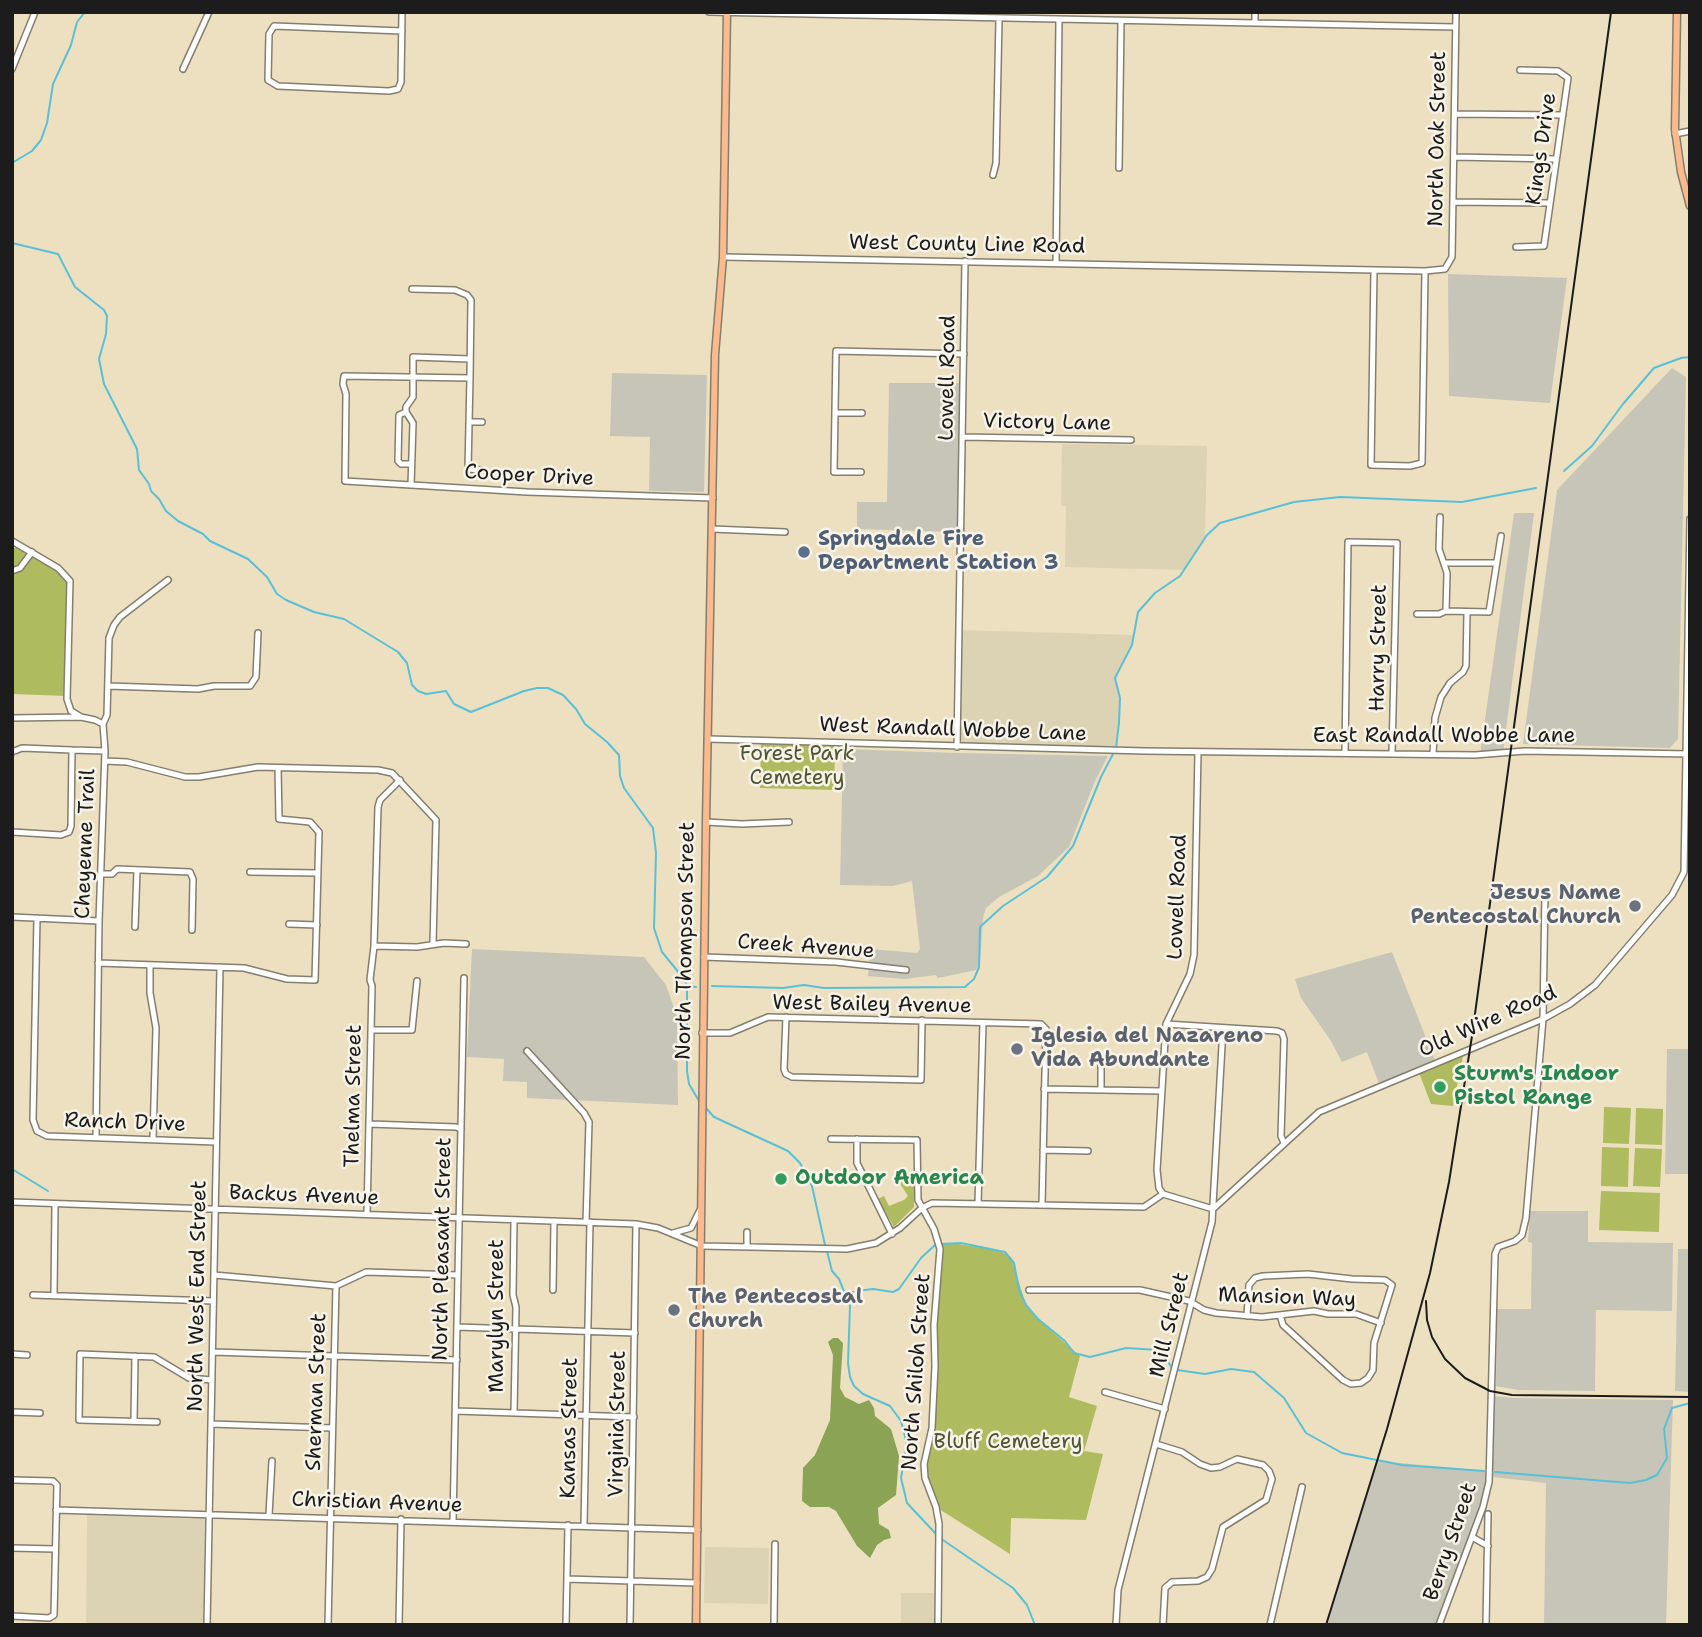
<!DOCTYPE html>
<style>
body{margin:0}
#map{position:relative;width:1702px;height:1637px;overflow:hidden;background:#ede0c0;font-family:"Shantell Sans",sans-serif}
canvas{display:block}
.frame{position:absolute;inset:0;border:14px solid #1c1c1c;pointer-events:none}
</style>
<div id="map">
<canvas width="1702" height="1637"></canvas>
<div class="frame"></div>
</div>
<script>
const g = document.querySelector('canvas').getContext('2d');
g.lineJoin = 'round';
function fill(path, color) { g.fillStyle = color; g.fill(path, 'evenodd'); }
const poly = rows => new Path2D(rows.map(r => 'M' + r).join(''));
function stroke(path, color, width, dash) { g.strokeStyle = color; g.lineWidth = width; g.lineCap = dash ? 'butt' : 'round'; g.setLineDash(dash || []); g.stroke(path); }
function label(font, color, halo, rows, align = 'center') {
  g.font = font + ' "Shantell Sans",sans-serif'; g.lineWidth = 5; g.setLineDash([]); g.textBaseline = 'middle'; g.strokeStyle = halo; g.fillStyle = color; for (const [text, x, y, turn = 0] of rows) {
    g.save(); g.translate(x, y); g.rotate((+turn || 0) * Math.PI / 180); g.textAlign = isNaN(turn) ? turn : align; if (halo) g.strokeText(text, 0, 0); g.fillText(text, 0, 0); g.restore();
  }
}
fill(poly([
 [1062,444,1207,446,1205,537,1185,570,1065,567,1066,506,1061,506],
 [959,630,1134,635,1132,645,1115,678,1119,691,1120,707,1118,736,1115,750,957,747],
 [87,1515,205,1519,203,1625,86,1625],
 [705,1547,769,1548,768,1604,704,1603],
 [901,1593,938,1593,938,1625,901,1625]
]), '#dcd3b4');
fill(poly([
 [1448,274,1567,278,1550,403,1449,396],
 [1672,368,1686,377,1678,739,1670,748,1523,744,1557,490],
 [612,373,707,375,704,492,649,491,650,437,610,436],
 [889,383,961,383,957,532,857,529,857,502,887,502],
 [1514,513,1534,513,1503,753,1480,755],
 [843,749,958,753,1108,756,1095,781,1069,847,1038,876,999,897,986,908,983,918,980,962,976,970,938,978,936,975,905,979,868,976,870,949,917,953,920,949,912,881,893,886,840,885],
 [472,949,644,957,666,985,677,1017,678,1105,527,1098,527,1082,503,1081,504,1059,467,1057],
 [1392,952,1436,1063,1380,1086,1367,1052,1342,1062,1331,1041,1301,998,1295,979],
 [1667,1049,1690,1049,1690,1174,1665,1174],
 [1530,1211,1588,1211,1588,1242,1673,1243,1672,1311,1596,1310,1595,1391,1518,1390,1496,1386,1497,1309,1531,1309,1532,1243,1528,1242],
 [1678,1249,1690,1249,1690,1392,1675,1391],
 [1492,1396,1513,1398,1673,1400,1666,1625,1544,1625,1546,1483,1493,1477],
 [1377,1461,1489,1471,1487,1494,1439,1625,1326,1625]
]), '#c6c5b8');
fill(poly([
 [12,548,25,548,58,568,70,581,67,696,12,694],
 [761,744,835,746,834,790,760,788],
 [1464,1051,1453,1106,1431,1104,1418,1070],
 [1604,1107,1631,1108,1629,1144,1603,1143],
 [1636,1108,1663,1109,1662,1145,1635,1144],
 [1602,1147,1629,1148,1628,1187,1601,1186],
 [1635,1148,1662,1149,1660,1187,1633,1186],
 [909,1172,909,1176,913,1176,913,1172,915,1172,914,1207,894,1227,878,1199,884,1196,889,1206,904,1200,908,1196,897,1179],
 [1601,1191,1660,1193,1659,1232,1599,1230],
 [951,1243,998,1250,1011,1257,1026,1305,1038,1319,1080,1356,1069,1397,1097,1406,1084,1451,1103,1454,1086,1520,1011,1518,1010,1554,936,1507,926,1483,924,1464,931,1441,939,1244]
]), '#aebb5e');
fill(poly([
 [833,1338,838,1338,843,1343,840,1388,845,1397,859,1404,869,1400,874,1408,875,1416,891,1429,899,1456,896,1495,878,1508,879,1524,889,1530,891,1538,884,1540,877,1545,870,1558,857,1546,836,1511,829,1507,810,1507,802,1501,803,1468,815,1455,830,1420,833,1355,828,1342]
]), '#8aa355');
stroke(poly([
 [12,163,32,151,41,140,47,123,53,84,71,45,77,22,85,12],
 [12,243,58,254,75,287,104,310,107,316,106,334,99,359,104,384,137,449,139,470,149,484,151,491,159,499,166,511,178,521,203,534,210,541,248,559,267,577,277,594,286,600,314,612,344,619,398,652,407,663,412,685,418,691,426,694,446,691,454,704,471,712,524,691,537,688,548,688,563,695,576,709,585,724,607,742,619,755,620,776,624,788,653,828,656,853,654,928,662,952,684,979,687,986,687,1071,689,1084,699,1101],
 [1564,471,1592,446,1623,404,1654,368,1681,358,1690,357],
 [1116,748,1119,723,1120,698,1115,678,1132,645,1138,612,1155,593,1180,576,1207,535,1220,523,1294,502,1340,497,1462,502,1536,488],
 [687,986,696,987],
 [712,986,783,988,804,985,824,988,965,987,974,979,979,967,980,927,1003,906,1047,877,1073,846,1101,777,1113,754],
 [705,1107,714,1117,788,1151,800,1163,812,1186,825,1245],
 [12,1169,48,1191],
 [941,1244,961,1243,1005,1252,1014,1263,1019,1290,1026,1305,1038,1319,1065,1341,1074,1353,1090,1357,1126,1348,1158,1350,1162,1352,1172,1368],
 [827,1251,832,1271,839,1279,850,1306,848,1363,850,1377,854,1386,863,1394,890,1406,901,1421,907,1444,901,1478,907,1503,936,1534],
 [856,1291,873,1289,893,1292,899,1289,921,1258,935,1245],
 [844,1292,854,1292],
 [1177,1370,1205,1374,1231,1369,1254,1372,1284,1398,1306,1433,1342,1453,1402,1465,1484,1471],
 [1495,1472,1630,1483,1646,1480,1657,1475,1667,1458,1664,1429,1672,1408,1690,1403],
 [940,1538,1013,1588,1027,1605,1035,1625]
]), '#5ac0d7', 2);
const minor = poly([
 [709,12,1455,27],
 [1255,23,1255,12],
 [402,31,274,26,269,34,268,80,278,86,389,91,398,89,401,82,402,12],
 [12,69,35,12],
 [183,69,209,12],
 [1455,114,1563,115],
 [1675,134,1690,131],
 [1454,157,1556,159],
 [1119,168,1121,21],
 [993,175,996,163,999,19],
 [1453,202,1550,203],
 [1516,247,1544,246,1568,78,1558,71,1520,70],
 [723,257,1425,271,1445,269,1452,257,1456,12],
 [1056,262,1059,20],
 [1374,270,1371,465,1410,466,1422,463,1425,271],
 [412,289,455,290,467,295,471,300,470,378],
 [406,412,399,415,398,461,401,464,411,464],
 [835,413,862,413],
 [469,422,482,422],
 [963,437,1131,440],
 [481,470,468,469,470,378,344,376,343,384,346,394,345,481,527,492,713,498],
 [861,472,834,472,836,351,964,354],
 [411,485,413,423,406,412,406,407,413,397,413,357,470,359],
 [1440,517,1439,549,1447,573,1446,611],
 [712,529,785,532],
 [12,541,58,568,70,581,67,699,71,711,81,717],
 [1444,563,1497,563],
 [12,571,20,568,32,552],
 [1417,614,1439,614,1446,611,1489,612,1501,536],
 [108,686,198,689,214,686,250,686,256,677,258,633],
 [12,718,81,717,95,720,103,724],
 [708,739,1145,751,1475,755,1525,751,1690,754],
 [957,747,965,261],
 [72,750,105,751],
 [12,752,22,748,72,750,71,826,69,832,61,835,12,832],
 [1198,752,1194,955,1190,974,1166,1024,1157,1170,1159,1188,1163,1194,1213,1209],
 [1345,752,1348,542,1397,543,1392,753],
 [1433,754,1435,718,1441,697,1450,683,1463,672,1466,666,1467,613],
 [105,761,127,762,185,777,199,777,258,767,378,770,392,773,436,820,433,944],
 [706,822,742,824,789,822],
 [250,872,318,873],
 [101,874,112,874,117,869,190,872,193,879,192,930],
 [12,917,99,921],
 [37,918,33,1120,37,1131,47,1136,216,1142],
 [289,924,317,925],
 [135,927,137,870],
 [374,946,417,947,444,943,466,944],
 [704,957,836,962,906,970],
 [98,963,244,968,287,979,315,980,319,832,310,822,279,819,278,768],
 [150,965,150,993,156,1028,153,1139],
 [786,1017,784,1069,786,1074,792,1077,921,1080,922,1020],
 [1166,1024,1277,1031,1282,1033,1284,1039,1281,1136,1284,1143],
 [372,1030,412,1030,417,981],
 [702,1033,730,1033,768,1017,1041,1024,1046,1029,1042,1205],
 [527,1051,584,1113,589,1122,586,1222],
 [1044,1089,1161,1091],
 [1101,1090,1101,1059],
 [369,1124,456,1127,461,1129],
 [96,1137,99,921,105,751,103,724,107,715,109,638,114,625,120,617,168,580],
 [831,1139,917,1140,918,1200,934,1229,940,1249,934,1325,935,1366,932,1428,924,1464,925,1478,936,1507,939,1524,938,1625],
 [857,1139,857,1163,892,1234],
 [1043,1150,1088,1151],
 [12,1202,636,1224,658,1228,702,1246,847,1249,876,1243,900,1228,922,1208,932,1203,1144,1207,1163,1194],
 [978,1204,983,1023],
 [1213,1209,1319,1112,1543,1019,1570,1004,1595,985,1672,895,1684,872,1690,519],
 [367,1214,372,986,370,980,374,946,378,807,380,800,400,780],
 [673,1233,691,1228,700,1210],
 [747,1247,747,1232],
 [214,1275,336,1286,366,1272,458,1275],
 [553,1290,554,1221],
 [1029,1290,1140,1290,1189,1301,1204,1310,1216,1313,1262,1317,1314,1311,1328,1314,1356,1314,1381,1323],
 [33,1295,213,1301],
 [54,1295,55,1204],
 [1247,1316,1249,1285,1255,1278,1263,1276,1308,1274,1352,1279,1385,1280,1392,1285,1374,1343,1373,1370,1368,1378,1361,1383,1351,1384,1343,1380,1283,1325,1280,1315],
 [457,1327,635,1333],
 [213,1352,457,1360],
 [12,1354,27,1355],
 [1105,1392,1165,1409],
 [456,1411,634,1417],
 [12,1412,40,1413],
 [514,1413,516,1307,513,1295,514,1220],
 [134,1421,135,1356],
 [157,1422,79,1420,80,1354,154,1357,189,1378,212,1380],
 [211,1424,332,1428],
 [1156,1444,1182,1452,1200,1464,1211,1468,1220,1467,1237,1459,1263,1465,1269,1471,1272,1479,1266,1500,1223,1527,1212,1569,1207,1577,1198,1581,1172,1582,1165,1588,1163,1625],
 [12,1480,53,1481,57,1485,54,1615,49,1618,12,1616],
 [56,1510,698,1530],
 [269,1515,272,1461],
 [453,1521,464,978],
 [584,1525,590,1222],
 [1472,1537,1488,1546],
 [12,1548,55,1549],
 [567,1579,697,1583],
 [207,1625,220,967],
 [328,1625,336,1286],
 [399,1625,401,1519],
 [566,1625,568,1525],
 [630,1625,636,1224],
 [774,1625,775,1544],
 [1116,1625,1118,1590,1212,1222,1223,1028],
 [1270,1625,1302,1487],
 [1439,1625,1483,1507,1489,1482,1495,1254,1498,1247,1515,1241,1522,1235,1526,1218,1543,1019,1545,892],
 [1486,1625,1488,1514]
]);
const major = poly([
 [1677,12,1675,129,1681,172,1690,206],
 [696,1625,706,822,715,355,723,257,727,12]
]);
stroke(minor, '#847e6e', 8);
stroke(major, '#847e6e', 9);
stroke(minor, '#fff', 5);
stroke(major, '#fbba8d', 6);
stroke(poly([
 [1426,1301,1427,1320,1432,1337,1445,1359,1465,1378,1490,1391,1512,1395,1690,1397],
 [1326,1625,1387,1429,1430,1273,1449,1182,1472,1036,1611,12]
]), '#1c1c1c', 2);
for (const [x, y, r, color] of [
 [804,552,7,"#5c6f8a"],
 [1635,906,7,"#6b7280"],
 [1017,1049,7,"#6b7280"],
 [1440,1087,7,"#2e9e5b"],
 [781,1179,7,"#2e9e5b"],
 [674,1310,7,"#6b7280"]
]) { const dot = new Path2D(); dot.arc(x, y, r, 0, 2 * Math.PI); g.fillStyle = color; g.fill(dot); stroke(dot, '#f7f3e8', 2.5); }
label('21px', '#1c1c1c', '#f7f3e8', [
 ["North Oak Street",1438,139,-89],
 ["Kings Drive",1542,149,-82],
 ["West County Line Road",967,245,1],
 ["Lowell Road",948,378,-89],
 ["Victory Lane",1047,423,1],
 ["Cooper Drive",529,476,3],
 ["Harry Street",1379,648,-89],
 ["West Randall Wobbe Lane",953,730,2],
 ["East Randall Wobbe Lane",1444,737],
 ["Cheyenne Trail",86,844,-88],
 ["Lowell Road",1178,897,-88],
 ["North Thompson Street",686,941,-89],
 ["Creek Avenue",806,947,4],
 ["West Bailey Avenue",872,1005,1],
 ["Old Wire Road",1488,1022,-24],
 ["Thelma Street",354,1096,-89],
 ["Ranch Drive",125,1123,2],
 ["Backus Avenue",304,1196,2],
 ["North Pleasant Street",443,1249,-89],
 ["North West End Street",198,1296,-89],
 ["Mansion Way",1287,1298,2],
 ["Marylyn Street",498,1316,-90],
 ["Mill Street",1170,1325,-76],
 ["North Shiloh Street",917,1372,-86],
 ["Sherman Street",317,1392,-88],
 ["Virginia Street",618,1424,-89],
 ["Kansas Street",570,1428,-89],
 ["Christian Avenue",377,1503,2],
 ["Berry Street",1451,1542,-71]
]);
label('bold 21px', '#4e5e75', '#f7f3e8', [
 ["Springdale Fire",818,540],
 ["Department Station 3",818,564]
], 'left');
label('21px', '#4f5433', '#f7f3e8', [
 ["Forest Park",797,755],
 ["Cemetery",797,779],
 ["Bluff Cemetery",1008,1443]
]);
label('bold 21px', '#5b616d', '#f7f3e8', [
 ["Jesus Name",1621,894,"right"],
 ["Pentecostal Church",1621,918,"right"],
 ["Iglesia del Nazareno",1031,1037],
 ["Vida Abundante",1031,1061],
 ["The Pentecostal",688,1298],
 ["Church",688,1322]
], 'left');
label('bold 21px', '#27864d', '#f7f3e8', [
 ["Sturm's Indoor",1454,1075],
 ["Pistol Range",1454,1099],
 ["Outdoor America",795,1179]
], 'left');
</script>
